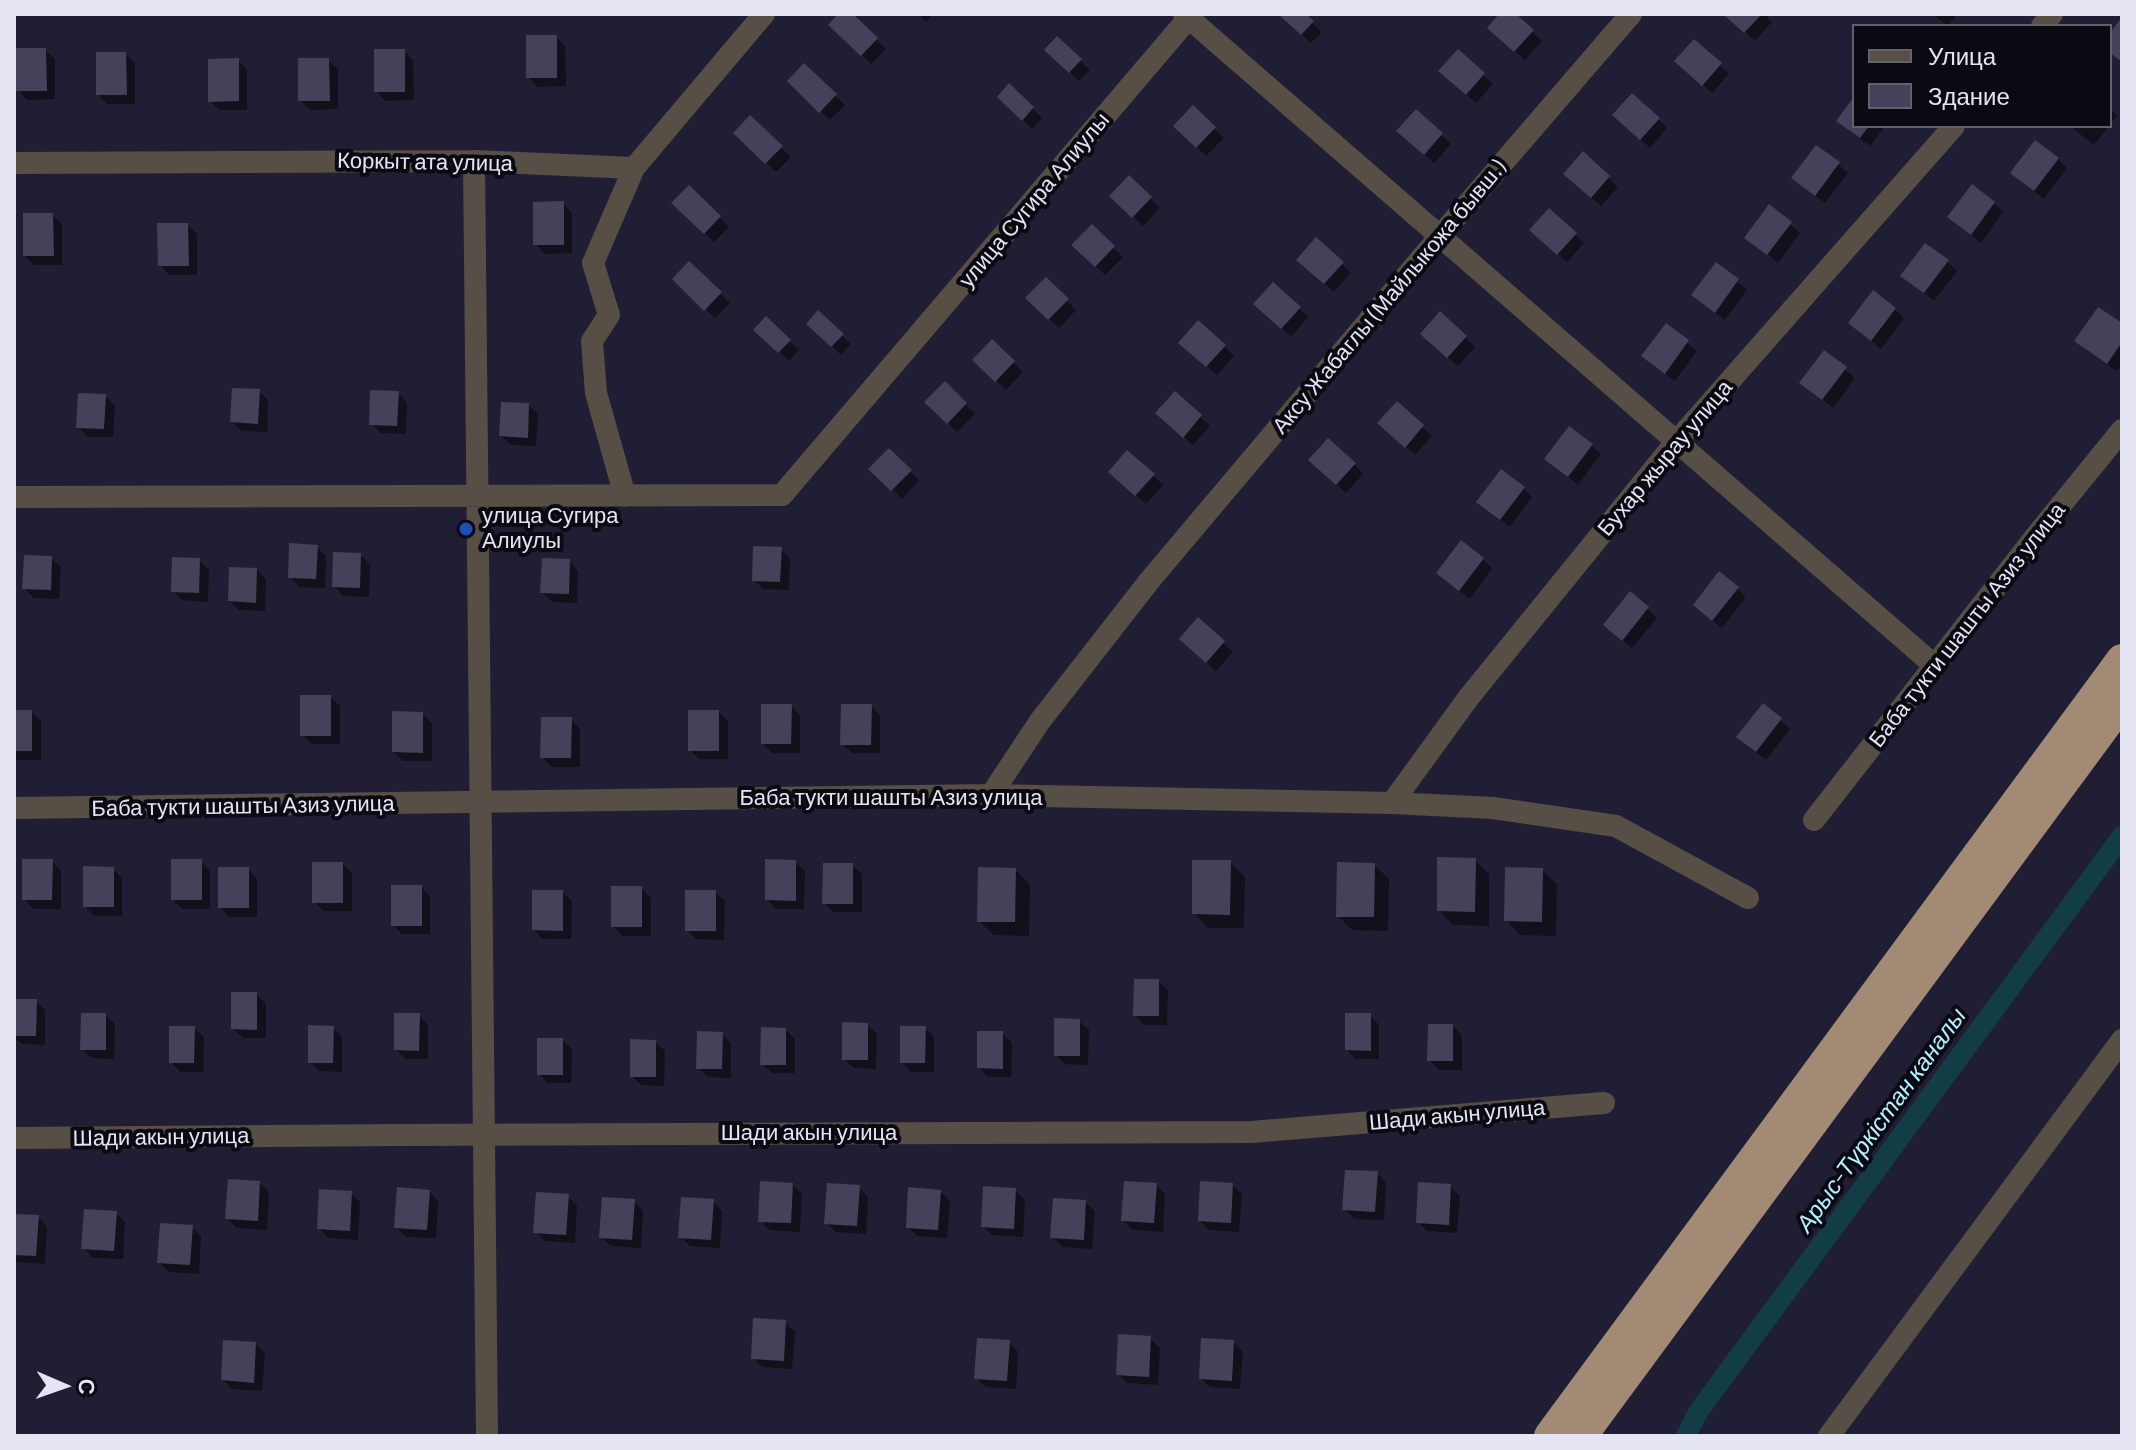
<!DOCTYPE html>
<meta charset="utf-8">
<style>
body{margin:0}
#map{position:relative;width:2136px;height:1450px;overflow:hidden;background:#201e34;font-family:Barlow,sans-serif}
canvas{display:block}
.frame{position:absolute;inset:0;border:16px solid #e4e4f3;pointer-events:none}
.legend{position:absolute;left:1852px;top:24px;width:260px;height:104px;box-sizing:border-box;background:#0b0a13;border:2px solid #62616d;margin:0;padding:10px 14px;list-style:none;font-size:24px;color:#e4e4f3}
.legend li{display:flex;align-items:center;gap:16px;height:40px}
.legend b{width:40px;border:2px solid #62616d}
.north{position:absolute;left:24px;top:1346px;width:80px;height:80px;-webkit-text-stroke:6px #0b0a13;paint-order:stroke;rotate:92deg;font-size:22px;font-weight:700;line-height:32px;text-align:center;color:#e4e4f3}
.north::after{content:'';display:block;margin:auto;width:28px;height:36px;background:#e4e4f3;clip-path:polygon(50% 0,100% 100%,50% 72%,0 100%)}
</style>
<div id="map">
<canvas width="2136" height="1450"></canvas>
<div class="frame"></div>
<ul class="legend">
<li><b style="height:10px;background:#574e45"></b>Улица</li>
<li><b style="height:22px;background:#46415a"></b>Здание</li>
</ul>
<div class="north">С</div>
</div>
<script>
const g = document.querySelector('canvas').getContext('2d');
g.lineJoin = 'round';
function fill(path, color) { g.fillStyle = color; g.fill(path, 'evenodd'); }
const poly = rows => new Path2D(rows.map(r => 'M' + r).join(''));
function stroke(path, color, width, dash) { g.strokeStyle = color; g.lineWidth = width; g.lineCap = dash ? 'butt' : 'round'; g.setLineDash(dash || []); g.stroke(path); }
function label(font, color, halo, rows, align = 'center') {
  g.font = font + ' Barlow,sans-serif'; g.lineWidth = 8; g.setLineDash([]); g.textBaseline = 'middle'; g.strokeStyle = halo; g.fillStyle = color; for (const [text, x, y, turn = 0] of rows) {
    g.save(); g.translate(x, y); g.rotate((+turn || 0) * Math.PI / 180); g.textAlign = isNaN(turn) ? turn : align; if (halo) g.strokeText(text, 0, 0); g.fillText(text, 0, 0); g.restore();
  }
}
fill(poly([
 [841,14,850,14,886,49,871,64,831,25],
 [918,14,933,14,926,22],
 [1281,14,1303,14,1322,32,1311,43],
 [1502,14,1513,14,1542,41,1525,60,1499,37],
 [1725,14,1764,14,1772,22,1755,41],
 [1932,14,1957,14,1948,26],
 [556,37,565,46,566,86,538,87,528,77],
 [1057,39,1090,70,1079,81,1046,50],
 [45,50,55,59,55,99,27,100,18,90],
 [404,51,413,60,414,100,385,101,376,91],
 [1458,51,1493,84,1476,103,1450,80],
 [126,54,135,63,135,104,107,104,98,94],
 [238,60,247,70,247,110,219,110,210,101],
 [328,60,338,69,338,109,310,110,300,100],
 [1720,65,1729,74,1712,93,1686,70],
 [804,66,845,105,830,120,790,81],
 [1009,86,1042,118,1032,129,999,97],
 [1854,100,1854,126,1885,126,1870,146,1848,130],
 [1193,107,1224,138,1206,156,1176,126],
 [2110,108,2117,115,2110,125],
 [1416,111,1451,144,1434,163,1408,140],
 [750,118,791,157,776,172,736,133],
 [1658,119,1667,128,1650,148,1624,124],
 [2070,126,2109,126,2094,145],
 [1583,154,1618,187,1601,206,1575,183],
 [2058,159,2067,168,2044,199,2013,173],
 [1838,164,1848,173,1825,203,1803,187],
 [1130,178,1160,208,1143,226,1112,196],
 [689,188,729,227,714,242,674,203],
 [563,203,572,213,572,253,545,254,535,244],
 [1994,203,2003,212,1981,243,1950,217],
 [1769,207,1800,233,1778,263,1747,237],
 [52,215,62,224,62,265,34,265,25,256],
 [187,225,197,234,197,275,169,275,160,265],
 [1092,227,1123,257,1105,275,1074,245],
 [1575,234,1584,243,1567,262,1541,239],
 [1948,262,1957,271,1934,301,1903,276],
 [689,264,730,303,715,318,675,279],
 [1342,264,1351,273,1334,292,1308,269],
 [1717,265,1747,290,1725,320,1703,304],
 [1046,280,1076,310,1059,328,1028,298],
 [1299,308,1308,317,1291,337,1265,313],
 [1895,309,1904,318,1881,349,1850,323],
 [818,313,851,344,841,355,809,324],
 [1440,314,1475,347,1458,366,1432,343],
 [766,319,799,350,789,361,756,330],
 [1666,326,1697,351,1675,381,1653,365],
 [2122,326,2122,364,2117,371,2086,350,2077,341],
 [992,342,1023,372,1006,390,975,360],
 [1224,346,1234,356,1217,375,1190,352],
 [1824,352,1855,378,1833,408,1802,383],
 [945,383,975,414,957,432,927,402],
 [259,391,268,400,267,432,242,431,232,422],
 [398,393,407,403,406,434,381,433,371,424],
 [1175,394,1210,426,1193,445,1167,422],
 [105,396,115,406,113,437,88,437,78,427],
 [1397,404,1432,436,1415,455,1389,432],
 [528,405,538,414,536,446,511,445,501,436],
 [1591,445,1601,454,1578,485,1547,459],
 [889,450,919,480,902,499,871,468],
 [1128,452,1163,485,1146,504,1120,481],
 [1354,464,1363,474,1346,493,1320,470],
 [1523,488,1532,497,1510,527,1479,502],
 [317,547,326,556,325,588,299,587,290,577],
 [781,549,790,559,789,590,763,589,754,580],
 [361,555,370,565,369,597,343,596,334,586],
 [51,558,61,567,59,599,34,598,24,588],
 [1483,559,1492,568,1470,599,1448,582],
 [199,560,209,570,208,602,182,600,173,591],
 [569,561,578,571,577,603,552,602,542,592],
 [257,570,266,579,265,611,239,610,230,601],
 [1737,588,1746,597,1722,628,1704,614],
 [1647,608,1657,618,1632,648,1615,634],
 [1198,620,1233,652,1216,671,1190,648],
 [330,697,340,706,340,744,312,744,302,735],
 [791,706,800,715,800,753,772,753,763,744],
 [871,706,880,715,880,753,852,753,842,744],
 [1764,706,1790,729,1766,760,1748,746],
 [14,712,31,712,41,721,41,760,14,760],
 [718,712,728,721,728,759,699,759,690,750],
 [422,714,432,723,432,761,403,761,394,752],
 [571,719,580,729,580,767,552,767,542,757],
 [1475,860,1489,874,1489,926,1453,925,1439,910],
 [52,861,61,871,61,909,33,909,24,899],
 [201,861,210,871,210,909,182,909,173,899],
 [795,862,805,871,804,909,776,909,767,900],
 [1230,862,1245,877,1244,928,1208,928,1194,913],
 [343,864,352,873,352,911,324,911,314,902],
 [852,865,862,874,862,912,834,912,824,903],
 [1374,865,1389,879,1388,931,1352,930,1338,916],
 [113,869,122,878,122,916,94,916,85,906],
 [248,869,257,879,257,917,229,917,220,907],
 [1016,870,1030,885,1029,936,994,935,979,921],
 [1542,870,1557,884,1556,936,1520,935,1506,920],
 [421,887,430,896,430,934,402,934,393,925],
 [641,888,651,898,651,936,622,936,613,926],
 [562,892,572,901,571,939,543,939,534,930],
 [715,892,725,901,724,940,696,939,687,930],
 [1158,981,1168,990,1167,1025,1144,1025,1135,1015],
 [256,994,266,1004,266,1038,243,1038,233,1029],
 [14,1001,36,1001,45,1010,45,1045,22,1044,14,1037],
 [105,1015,115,1024,114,1059,92,1058,82,1049],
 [419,1015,428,1025,428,1059,405,1059,396,1050],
 [1370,1015,1379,1025,1379,1059,1356,1059,1347,1050],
 [1079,1021,1089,1030,1088,1065,1065,1064,1056,1055],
 [867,1025,877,1034,876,1069,854,1068,844,1059],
 [1453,1026,1462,1035,1462,1070,1439,1070,1429,1060],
 [194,1028,204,1037,203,1072,180,1072,171,1062],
 [333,1028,342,1037,342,1072,319,1071,310,1062],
 [925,1028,934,1037,934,1072,911,1072,902,1062],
 [786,1030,795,1039,795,1073,772,1073,762,1064],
 [1002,1033,1012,1043,1011,1077,988,1077,979,1068],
 [722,1034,731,1043,731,1078,708,1077,698,1068],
 [562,1040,572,1049,571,1083,548,1083,539,1074],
 [655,1042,665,1051,664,1086,641,1085,632,1076],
 [1377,1173,1386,1183,1384,1220,1354,1219,1345,1209],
 [260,1183,269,1192,267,1230,237,1228,227,1219],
 [793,1185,802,1194,800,1232,770,1230,760,1221],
 [1156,1185,1165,1194,1163,1232,1133,1230,1123,1221],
 [1232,1185,1242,1194,1239,1232,1209,1230,1200,1221],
 [1450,1186,1460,1196,1457,1233,1427,1231,1418,1222],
 [859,1187,868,1197,866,1234,836,1232,826,1223],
 [1015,1190,1025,1200,1023,1237,992,1235,983,1226],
 [429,1191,438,1201,436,1238,406,1237,396,1227],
 [940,1191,950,1201,947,1238,917,1236,908,1227],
 [351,1193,360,1202,358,1240,328,1238,319,1228],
 [568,1196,577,1206,575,1243,545,1241,535,1232],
 [634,1201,643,1211,641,1248,611,1246,601,1237],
 [713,1201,722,1211,720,1248,690,1246,681,1237],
 [1085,1202,1095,1211,1092,1249,1062,1247,1053,1237],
 [116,1213,125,1222,123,1259,93,1258,83,1248],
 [14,1216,38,1217,47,1227,45,1264,14,1262],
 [192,1227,201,1236,199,1274,169,1272,159,1262],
 [785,1322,795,1332,792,1369,762,1367,753,1358],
 [1150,1338,1160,1348,1158,1385,1127,1383,1118,1374],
 [1009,1342,1018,1352,1016,1389,986,1387,976,1378],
 [1233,1342,1243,1352,1240,1389,1210,1387,1201,1378],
 [255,1344,265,1353,262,1391,232,1389,223,1380]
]), '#0007');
stroke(poly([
 [1686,1436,1698,1412,2122,836]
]), '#123d47', 20);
fill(poly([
 [838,14,853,14,878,38,861,56,828,25],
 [1278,14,1306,14,1314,21,1301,35],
 [1499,14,1516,14,1534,30,1514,52,1487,28],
 [1723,14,1762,14,1744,33],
 [2122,17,2122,62,2110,53,2110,33],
 [526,35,557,35,557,78,526,78],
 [1057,36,1082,59,1069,73,1044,50],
 [1694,39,1722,63,1702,86,1674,61],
 [16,48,46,48,47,91,16,91],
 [374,49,405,49,405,92,374,92],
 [1458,49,1485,73,1466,95,1438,71],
 [96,52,126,52,127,95,96,95],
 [239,58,239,101,208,102,208,59],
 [298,58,329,58,330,101,298,101],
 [804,63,837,94,819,113,787,81],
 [1009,83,1034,107,1022,121,997,97],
 [1632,93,1660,118,1640,140,1612,115],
 [1854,97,1854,126,1869,126,1860,138,1836,121],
 [1193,105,1216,127,1196,148,1173,126],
 [1416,109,1443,133,1424,155,1396,131],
 [750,115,783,146,765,164,733,133],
 [2035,140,2059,158,2034,191,2010,173],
 [1816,145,1840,162,1815,196,1791,178],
 [1583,151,1610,176,1591,198,1563,174],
 [1129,175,1152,197,1132,218,1109,196],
 [1972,184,1995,202,1971,235,1947,217],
 [689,185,721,216,704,234,671,203],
 [564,201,564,245,533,245,533,202],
 [1769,204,1792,222,1767,255,1744,238],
 [1549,208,1577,233,1557,255,1529,230],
 [23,213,53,213,54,256,23,256],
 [157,223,188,223,189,266,158,266],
 [1092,224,1115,246,1095,267,1071,245],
 [1316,237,1344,262,1324,284,1296,260],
 [1925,243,1949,260,1924,293,1900,276],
 [689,261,722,292,704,311,672,279],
 [1716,262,1739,279,1715,313,1691,295],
 [1046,277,1069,299,1048,320,1025,298],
 [1273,282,1301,307,1281,329,1253,304],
 [1873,290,1896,308,1871,341,1848,323],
 [2098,307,2122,323,2122,342,2107,364,2074,341],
 [818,310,844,334,831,347,806,324],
 [1440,311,1467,336,1447,358,1420,334],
 [766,316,791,340,778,353,753,330],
 [1198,320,1226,345,1206,367,1178,343],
 [1666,323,1689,340,1665,374,1641,356],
 [992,339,1015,361,995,382,972,360],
 [1824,350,1847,367,1822,400,1799,383],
 [945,381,967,403,947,424,924,402],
 [232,388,260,389,258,424,230,422],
 [370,390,399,391,397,426,369,425],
 [1175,391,1202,415,1183,438,1155,413],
 [78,393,106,394,104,429,76,428],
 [1397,401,1424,425,1405,448,1377,423],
 [501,402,529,403,528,438,499,436],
 [1569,426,1593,444,1568,477,1544,459],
 [1328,438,1356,463,1336,485,1308,460],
 [889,448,912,470,891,491,868,469],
 [1127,450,1155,474,1135,496,1108,472],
 [1501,469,1525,487,1500,520,1476,502],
 [1461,540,1484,558,1459,591,1436,573],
 [289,543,318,545,316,579,288,578],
 [753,546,782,547,780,582,752,581],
 [333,552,361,553,360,588,332,587],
 [24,555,52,556,51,590,22,589],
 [172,557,200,558,199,593,171,592],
 [542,558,570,559,569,594,540,593],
 [229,567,257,568,256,603,228,601],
 [1719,571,1739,587,1712,621,1693,605],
 [1630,591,1649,607,1622,641,1603,625],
 [1198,617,1225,641,1206,663,1179,639],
 [300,695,331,695,331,736,300,736],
 [1763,703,1782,718,1756,752,1736,737],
 [761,704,792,704,791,744,761,744],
 [841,704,872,704,871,745,840,745],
 [14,710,32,710,32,751,14,751],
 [688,710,719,710,719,751,688,751],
 [392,711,423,712,423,753,392,752],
 [541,717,572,717,571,758,540,758],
 [1437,857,1476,858,1475,912,1437,911],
 [22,859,53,859,52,900,22,900],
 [171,859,202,859,202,900,171,900],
 [765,859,796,860,796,901,765,900],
 [1192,860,1231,860,1230,915,1192,914],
 [312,862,343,862,343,903,312,903],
 [1337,862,1375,863,1374,917,1336,917],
 [823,863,853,863,853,904,822,904],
 [83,866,114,867,114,907,83,907],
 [218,867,249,867,249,908,218,908],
 [978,867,1016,868,1015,922,977,922],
 [1505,867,1543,868,1542,922,1504,921],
 [391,885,422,885,422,926,391,926],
 [611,886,642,886,642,927,611,927],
 [532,890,563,890,563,931,532,930],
 [685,890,716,890,716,931,685,931],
 [1134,979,1159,979,1159,1016,1133,1016],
 [231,992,257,992,257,1030,231,1029],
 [14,999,37,999,36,1036,14,1036],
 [81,1013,106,1013,106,1050,80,1050],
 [394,1013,420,1013,419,1051,394,1050],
 [1345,1013,1371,1013,1371,1051,1345,1050],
 [1054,1018,1080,1019,1080,1056,1054,1056],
 [842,1022,868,1023,868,1060,842,1060],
 [1428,1024,1453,1024,1453,1061,1427,1061],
 [308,1025,334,1026,333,1063,308,1063],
 [169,1026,195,1026,194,1063,169,1063],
 [900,1026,926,1026,925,1063,900,1063],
 [761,1027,786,1028,786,1065,760,1065],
 [697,1031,723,1032,722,1069,696,1069],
 [977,1031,1003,1031,1003,1069,977,1068],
 [537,1038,563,1038,563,1075,537,1075],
 [630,1039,656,1040,656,1077,630,1077],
 [1345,1170,1378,1171,1375,1212,1342,1210],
 [228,1179,260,1181,258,1221,225,1219],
 [760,1181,793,1183,791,1223,758,1222],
 [1124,1181,1157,1183,1154,1223,1121,1221],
 [1200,1181,1233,1183,1231,1223,1198,1221],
 [1418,1182,1451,1184,1449,1225,1416,1223],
 [827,1183,860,1185,857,1226,824,1224],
 [983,1186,1016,1188,1014,1229,981,1227],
 [397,1187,430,1190,427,1230,394,1228],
 [908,1187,941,1190,938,1230,906,1228],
 [319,1189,352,1191,350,1231,317,1229],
 [536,1192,569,1194,566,1235,533,1233],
 [602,1197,635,1199,632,1240,599,1238],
 [681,1197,714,1199,711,1240,678,1238],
 [1053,1198,1086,1200,1084,1240,1050,1238],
 [84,1209,117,1211,114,1251,81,1249],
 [14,1214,39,1215,36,1256,14,1255],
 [160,1223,193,1225,190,1265,157,1263],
 [753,1318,786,1320,784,1361,751,1359],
 [1118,1334,1151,1336,1149,1377,1116,1375],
 [977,1338,1010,1340,1007,1381,974,1379],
 [1201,1338,1234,1340,1232,1381,1199,1379],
 [223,1340,256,1342,254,1383,221,1380]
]), '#46415a');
stroke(poly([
 [1184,14,1935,666],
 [2042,26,2052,14],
 [474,161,487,1436],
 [14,163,474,161,634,168,764,14],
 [625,496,596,393,592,341,609,315,593,263,634,168],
 [14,497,782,495,1192,14],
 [991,795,1040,721,1150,580,1440,236,1631,14],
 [1392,803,1469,697,1676,442,1954,126],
 [14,808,991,795,1392,803,1493,808,1616,826,1748,898],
 [1814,820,2039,532,2122,430],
 [14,1138,398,1135,1251,1132,1604,1103],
 [1829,1436,2122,1040]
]), '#574e45', 22);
stroke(poly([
 [1550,1436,2122,660],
 [1581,1436,2122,702]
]), '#a28a75', 32);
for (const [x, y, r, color] of [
 [466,529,8,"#1a4fb4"]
]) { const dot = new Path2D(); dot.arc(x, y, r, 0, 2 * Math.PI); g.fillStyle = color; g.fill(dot); stroke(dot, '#0b0a13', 3); }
label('22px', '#e4e4f3', '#0b0a13', [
 ["Коркыт ата улица",425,162,1],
 ["улица Сугира Алиулы",1034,200,-50],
 ["Аксу Жабаглы (Майлыкожа бывш.)",1389,297,-50],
 ["Бухар жырау улица",1665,458,-50],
 ["Баба тукти шашты Азиз улица",1967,625,-52],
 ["Баба тукти шашты Азиз улица",891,798],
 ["Баба тукти шашты Азиз улица",243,806,-1],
 ["Шади акын улица",1457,1115,-5],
 ["Шади акын улица",809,1133],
 ["Шади акын улица",161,1137,-1]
]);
label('22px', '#e4e4f3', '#0b0a13', [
 ["улица Сугира",482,516],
 ["Алиулы",482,541]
], 'left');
label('italic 24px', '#b6efff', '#0b0a13', [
 ["Арыс-Түркістан каналы",1881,1120,-54]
]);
</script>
